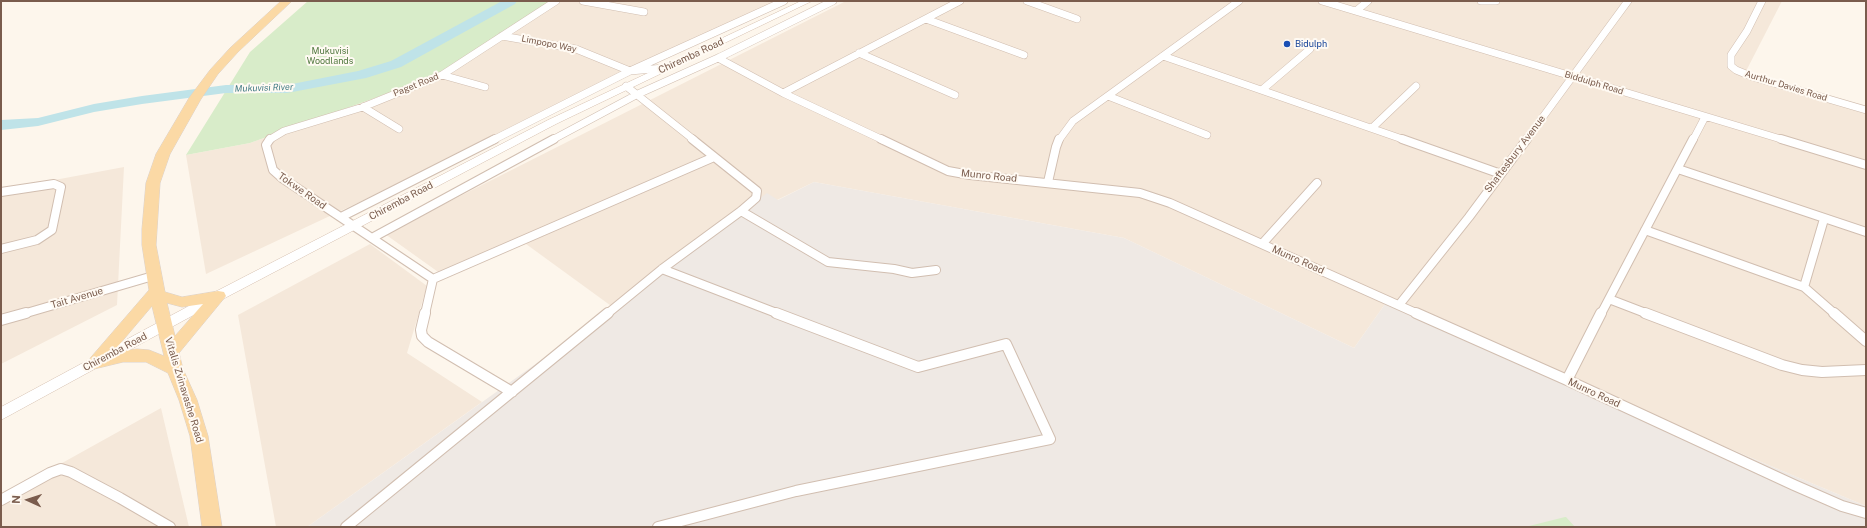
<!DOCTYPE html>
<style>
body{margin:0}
#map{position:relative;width:1867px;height:528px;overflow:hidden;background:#fdf6ec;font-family:"Public Sans",sans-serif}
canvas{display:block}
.frame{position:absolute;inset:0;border:2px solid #7a5c4d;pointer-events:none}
.north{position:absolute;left:8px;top:480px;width:40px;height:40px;-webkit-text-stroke:3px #fffaf3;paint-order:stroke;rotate:273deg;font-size:11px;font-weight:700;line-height:16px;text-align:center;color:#7a5c4d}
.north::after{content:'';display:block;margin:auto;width:14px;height:18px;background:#7a5c4d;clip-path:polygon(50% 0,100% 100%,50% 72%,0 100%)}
</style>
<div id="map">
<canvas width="1867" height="528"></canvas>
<div class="frame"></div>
<div class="north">N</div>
</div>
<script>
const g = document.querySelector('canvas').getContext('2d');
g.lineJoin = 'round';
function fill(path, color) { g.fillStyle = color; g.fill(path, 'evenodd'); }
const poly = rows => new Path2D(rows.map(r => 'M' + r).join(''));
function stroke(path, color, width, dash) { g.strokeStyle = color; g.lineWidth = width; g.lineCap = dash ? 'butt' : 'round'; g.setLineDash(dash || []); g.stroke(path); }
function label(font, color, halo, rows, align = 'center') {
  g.font = font + ' "Public Sans",sans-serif'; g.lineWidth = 4; g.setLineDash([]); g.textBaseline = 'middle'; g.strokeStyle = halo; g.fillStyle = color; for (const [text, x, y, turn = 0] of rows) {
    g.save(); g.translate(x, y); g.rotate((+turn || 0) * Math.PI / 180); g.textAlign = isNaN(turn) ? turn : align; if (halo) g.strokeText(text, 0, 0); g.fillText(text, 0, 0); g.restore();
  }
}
fill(poly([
 [554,1,789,1,206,274,186,155,250,143,444,73],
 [846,1,1782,1,1743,77,1866,113,1866,506,1385,304,1354,348,1124,238,814,182,777,200,614,308,526,244,441,274,385,234],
 [124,167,117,305,1,364,1,190],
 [370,244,427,286,407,353,482,402,307,527,276,527,238,315],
 [161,408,189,527,1,527,1,497]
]), '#f5e8da');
fill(poly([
 [814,182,1124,238,1354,348,1385,304,1866,506,1866,527,307,527,614,308,767,193,778,200]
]), '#efe9e4');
fill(poly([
 [308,1,554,1,444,73,250,143,186,155,250,52],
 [1566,517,1575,527,1525,527,1565,517]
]), '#d8ecc9');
fill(poly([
 [502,1,517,1,515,4,401,67,366,78,287,93,226,93,142,104,94,112,38,126,1,130,1,120,38,118,94,104,142,96,226,85,287,85,358,71,391,61,502,1]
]), '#bfe3e8');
const minorFar2 = poly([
 [583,1,644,12],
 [1027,1,1077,19],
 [1322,1,1784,140],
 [1481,1,1496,1],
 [1762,1,1747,31,1731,55,1731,66,1736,70,1753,77,1866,110],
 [1356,11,1368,1],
 [926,19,1024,55],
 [502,36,576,49,630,71,664,68],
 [859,53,955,95],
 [1163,56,1405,140],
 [718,58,783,93,883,140],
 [442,75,485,87],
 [626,86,694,140],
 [1263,89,1310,49],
 [783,93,960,1],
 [1108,96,1207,135],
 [363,107,399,129],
 [1372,128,1416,86],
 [269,140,284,131,363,107,442,75,556,1],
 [493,140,630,71,784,1],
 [552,140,638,94,718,58,833,1],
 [1059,140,1073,121,1239,1],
 [1526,140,1628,1],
 [1693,140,1705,117]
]);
const minorFar1 = poly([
 [270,139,266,145,273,170,282,178,433,279,425,314],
 [881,139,948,171,970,175,1140,193,1170,203,1418,314],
 [1402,139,1501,174],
 [1781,139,1866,165],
 [1678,169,1866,232],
 [1048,182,1056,147,1059,139],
 [1,192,54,184,61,187,52,230,37,240,1,249],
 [741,211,828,262,894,269,912,273,936,270],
 [341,217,495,139],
 [1645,230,1804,287,1824,219],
 [372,238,554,139],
 [1262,244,1317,183],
 [662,269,779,314],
 [433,279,714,157],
 [1804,287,1835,314],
 [1609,299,1648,314],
 [1399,305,1469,217,1527,139],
 [23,314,153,276],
 [607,314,662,269,741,211,756,198,757,191,692,139],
 [1601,314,1693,139]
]);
const minor = poly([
 [425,313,421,330,422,336,428,342,512,392],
 [1416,313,1567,380,1794,485,1842,506,1866,513],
 [1645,313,1782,365,1802,370,1822,372,1866,370],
 [1834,313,1866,341],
 [1,320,26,313],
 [1567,380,1601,313],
 [1,500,50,473,61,469,71,472,120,498,170,527],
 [346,527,608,313],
 [658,527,796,491,1050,439,1006,344,918,367,776,313]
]);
const secondary = poly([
 [801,1,812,1,556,124,223,299,1,420,1,407,213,293,548,120,801,1]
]);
const primary = poly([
 [281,1,292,1,238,52,218,74,201,99,170,154,160,183,156,245,165,292,182,297,218,291,224,292,226,296,179,353,183,369,197,400,208,436,222,527,202,527,190,436,179,400,168,373,146,362,123,362,94,369,88,367,86,363,149,290,142,245,142,229,146,183,156,154,189,98,210,70,230,48,281,1],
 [167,303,182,307,203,304,175,336,167,303],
 [152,306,164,356,149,350,137,349,113,352,152,306]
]);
stroke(minorFar2, '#d1beb0', 8);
stroke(minorFar1, '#d1beb0', 10);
stroke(minor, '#d1beb0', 12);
stroke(secondary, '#d6c0b0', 1);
stroke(primary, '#dad1cd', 1);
stroke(minorFar2, '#fff', 7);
stroke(minorFar1, '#fff', 8);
stroke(minor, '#fff', 10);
fill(secondary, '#fff');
fill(primary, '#fbd9a5');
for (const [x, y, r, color] of [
 [1287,44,4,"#1a4fb4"]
]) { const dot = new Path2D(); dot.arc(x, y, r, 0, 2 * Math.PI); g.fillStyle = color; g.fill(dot); stroke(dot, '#fffaf3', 1.5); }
label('9px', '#7a5c4d', '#fffaf3', [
 ["Limpopo Way",549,44,11],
 ["Biddulph Road",1594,83,17],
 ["Paget Road",416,85,-22],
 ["Aurthur Davies Road",1786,86,17]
]);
label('9px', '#164399', '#fffaf3', [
 ["Bidulph",1295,44]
], 'left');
label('9px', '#537a41', '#fffaf3', [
 ["Mukuvisi",330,51],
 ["Woodlands",330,61]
]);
label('italic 9px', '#437c86', '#fffaf3', [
 ["Mukuvisi River",264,88,-2]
]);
label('10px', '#7a5c4d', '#fffaf3', [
 ["Chiremba Road",691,56,-25],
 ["Shaftesbury Avenue",1515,154,-53],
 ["Munro Road",989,176,6],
 ["Tokwe Road",302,191,35],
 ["Chiremba Road",401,201,-28],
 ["Munro Road",1298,260,24],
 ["Tait Avenue",77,298,-16],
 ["Chiremba Road",115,352,-28],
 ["Vitalis Zvinavashe Road",184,390,73],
 ["Munro Road",1594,393,25]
]);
</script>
